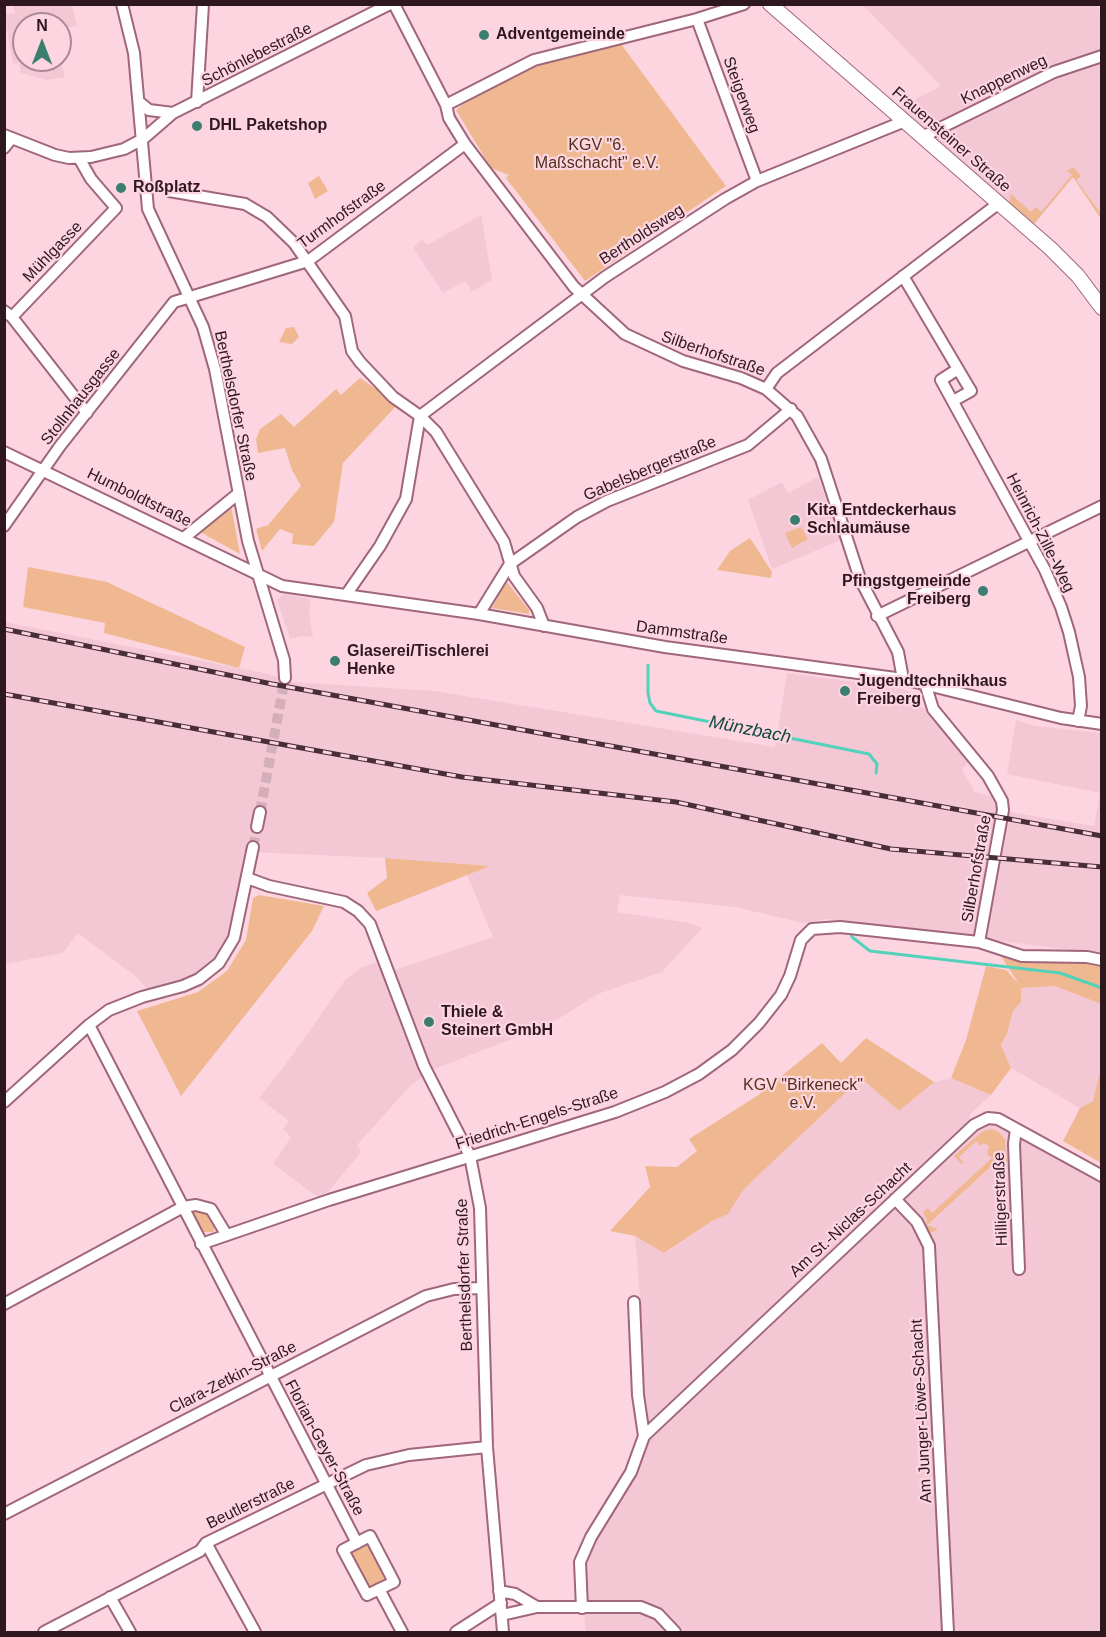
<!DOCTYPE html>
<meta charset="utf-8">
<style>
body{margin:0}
#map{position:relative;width:1106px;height:1637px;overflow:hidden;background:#fdd5e1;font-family:Helvetica,sans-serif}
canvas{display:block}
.frame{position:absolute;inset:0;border:6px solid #2f1720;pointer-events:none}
.north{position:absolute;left:12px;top:12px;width:60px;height:60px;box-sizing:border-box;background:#fdd5e1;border:2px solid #ab8994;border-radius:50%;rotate:0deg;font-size:16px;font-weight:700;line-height:24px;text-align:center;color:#2f1720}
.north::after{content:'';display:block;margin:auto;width:21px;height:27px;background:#3b7e70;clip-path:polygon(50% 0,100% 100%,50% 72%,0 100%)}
</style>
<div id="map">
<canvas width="1106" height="1637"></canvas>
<div class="frame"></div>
<div class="north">N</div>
</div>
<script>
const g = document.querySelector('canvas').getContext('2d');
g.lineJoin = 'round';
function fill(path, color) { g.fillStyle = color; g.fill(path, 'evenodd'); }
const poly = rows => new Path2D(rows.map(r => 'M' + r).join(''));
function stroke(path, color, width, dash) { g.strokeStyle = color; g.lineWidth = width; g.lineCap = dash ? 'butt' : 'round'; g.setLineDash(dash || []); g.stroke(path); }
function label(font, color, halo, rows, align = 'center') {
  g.font = font + ' Helvetica,sans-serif'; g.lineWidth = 4.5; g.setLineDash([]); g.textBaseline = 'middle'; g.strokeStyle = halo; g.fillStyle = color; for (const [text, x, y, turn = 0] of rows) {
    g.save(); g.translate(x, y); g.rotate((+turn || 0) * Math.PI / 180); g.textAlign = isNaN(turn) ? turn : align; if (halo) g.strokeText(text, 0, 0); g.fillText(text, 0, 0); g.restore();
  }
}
fill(poly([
 [13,5,72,5,77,26,60,29,60,24,24,24,24,60,60,60,60,57,65,77,46,80,21,73,19,63,13,64,4,15,15,13],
 [863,5,1096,5,1102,13,1101,219,1073,177,1034,224,902,111,901,107,941,86],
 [481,215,492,280,471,292,466,281,443,293,413,248,422,239,427,245],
 [818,477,841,540,772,569,748,500,782,482,788,493],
 [283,594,311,599,309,614,313,637,301,636,290,639,277,600],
 [4,622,264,673,293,682,435,691,775,747,787,673,894,687,909,691,969,762,962,770,975,792,995,797,998,810,1094,826,1100,793,1007,774,1016,720,1036,726,1101,733,1101,954,829,919,803,923,735,907,620,895,617,912,690,923,702,928,662,972,598,994,550,1024,432,1070,410,1086,357,1145,361,1152,329,1191,319,1198,273,1164,291,1137,283,1129,289,1121,259,1098,289,1060,345,980,362,967,377,962,383,974,493,937,467,875,489,866,385,858,248,852,233,929,217,961,180,983,149,991,134,975,78,933,63,953,5,964],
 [1055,986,1101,1004,1101,1067,1093,1101,1080,1108,1011,1068,1001,1045,1007,1034,1013,1011,1021,1002,1021,988],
 [861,1077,899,1111,934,1082,951,1078,991,1095,970,1114,969,1119,972,1123,1005,1119,1101,1168,1101,1632,586,1632,580,1578,586,1556,653,1426,645,1421,642,1391,640,1296,635,1236,665,1253,712,1221,728,1214,744,1189]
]), '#f4c7d5');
fill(poly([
 [621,44,726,186,585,281,506,178,509,175,491,168,456,110,471,98,529,65],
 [1073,167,1081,176,1076,180,1101,214,1101,219,1073,177,1034,224,1009,203,1011,194,1031,212,1036,207,1041,212,1072,175,1067,171],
 [319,176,328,191,315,199,308,183],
 [294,327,299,337,292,344,279,342,286,328],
 [360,378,398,404,343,463,334,522,314,546,292,544,293,534,280,529,262,551,256,529,268,525,301,486,292,470,285,448,258,453,256,439,260,429,281,414,294,427,336,389,341,395],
 [231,506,240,554,200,532],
 [801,527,808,539,792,548,785,533],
 [750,538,772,572,771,578,717,570,730,551],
 [28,567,107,582,245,647,239,668,104,633,105,623,23,607],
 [506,581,529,610,529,614,492,608],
 [385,858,490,866,376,911,367,893,387,878],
 [259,895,324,906,312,931,181,1096,137,1011,198,992,227,971,246,940,253,898],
 [997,950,1101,960,1101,1004,1055,986,1021,988,1021,1002,1013,1011,1007,1034,1001,1045,1011,1068,991,1095,951,1078,966,1040,986,966,1006,970,1019,984],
 [866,1038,934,1082,899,1111,861,1078,744,1189,728,1214,712,1221,664,1253,635,1236,610,1231,650,1187,645,1166,677,1167,697,1151,689,1139,757,1096,822,1043,841,1063],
 [1101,1067,1102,1163,1101,1163,1063,1141,1080,1108,1093,1101],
 [992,1129,1000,1133,1005,1140,1007,1161,1003,1164,1000,1158,927,1225,938,1229,929,1234,924,1225,927,1221,923,1212,928,1208,932,1213,992,1158,987,1154,989,1146,984,1143,980,1146,976,1141,959,1157,963,1162,961,1164,954,1156,983,1131],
 [197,1209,209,1212,216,1223,214,1232,200,1232,192,1214],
 [361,1545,371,1546,385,1576,384,1581,375,1588,367,1587,350,1557,352,1551]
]), '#efb890');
stroke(poly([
 [648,665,648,693,650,703,656,711,869,754,877,764,876,773],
 [851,931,852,937,870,951,1060,973,1102,988]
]), '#52d2b9', 3);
stroke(poly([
 [260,812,285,678],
 [253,847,257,827]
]), '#d4afba', 10, [10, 5]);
const minor = poly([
 [122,4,134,53,148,209,203,327,215,369,248,541,284,660,285,678],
 [394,4,446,105,449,118,465,144,574,287,625,334,683,361,741,378,766,389,797,416,821,459,860,579,898,652,903,679],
 [697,19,757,181],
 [139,102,149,110,173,113],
 [197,102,203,4],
 [446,105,534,60,697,19,744,4],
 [4,135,55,155,69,158,91,157,124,149,143,139,173,113,390,4],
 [922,137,1054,72,1102,56],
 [4,148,12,138],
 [169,191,245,204,267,217,294,243,345,316,352,351,360,362,393,397,420,416,436,432,504,542,514,576,537,608,544,626],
 [903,276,958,369,941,380,1045,570,1061,607,1069,632,1079,677,1081,706,1078,721],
 [4,311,12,317,87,413],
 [12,317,116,208,91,179,79,158],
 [766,389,777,373,999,203],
 [953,401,971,391,958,369],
 [420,416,605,277,725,199,757,181,905,121],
 [4,452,282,586,479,614,665,647,903,679,1061,718,1102,724],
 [4,526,60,446,174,302,308,261,465,144],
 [185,537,239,493],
 [346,595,380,546,406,499,420,416],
 [479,614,510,564,577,517,607,501,748,445,791,409],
 [877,616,1102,506],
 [925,683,933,709,988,776,1002,801,1003,810,979,942],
 [257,827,260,812],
 [247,878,269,886,344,902,358,911,370,924,424,1066,470,1156,480,1208,487,1447,503,1632],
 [89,1025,357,1543],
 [4,1102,89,1025,109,1010,142,997,183,986,199,979,219,963,234,938,253,847],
 [1016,1129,1014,1144,1019,1269],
 [895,1199,917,1222,929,1246,948,1632],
 [201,1244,329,1200,615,1112,665,1092,699,1074,732,1050,759,1023,781,995,790,976,801,940,812,929,840,927,979,942,1022,956,1087,957,1102,960],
 [634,1302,638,1395,644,1436],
 [4,1304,183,1207,196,1205,211,1209,226,1234],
 [4,1514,426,1296,454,1289,482,1288],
 [370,1536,394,1582,367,1595,343,1550,370,1536],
 [206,1543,255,1632],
 [379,1589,402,1632],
 [499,1591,515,1594,537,1607],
 [110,1597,130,1632],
 [582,1608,580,1562,591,1537,631,1472,644,1436,974,1125,988,1118,998,1119,1102,1176],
 [502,1615,537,1607,641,1607,658,1614,675,1632],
 [44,1632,200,1551,206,1543,366,1465,409,1455,487,1447],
 [456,1632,501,1603]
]);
const major = poly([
 [770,4,1050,248,1078,276,1102,308]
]);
stroke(minor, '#a0667a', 14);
stroke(major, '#a0667a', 16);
stroke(minor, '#fff', 10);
stroke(major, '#fff', 14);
const rail = poly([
 [4,629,272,684,1102,836],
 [4,694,462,777,676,802,891,849,1102,867]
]);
stroke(rail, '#482e38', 5);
stroke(rail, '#fdd5e1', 3, [9]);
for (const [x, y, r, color] of [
 [484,35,6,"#3b7e70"],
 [197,126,6,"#3b7e70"],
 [121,188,6,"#3b7e70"],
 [795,520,6,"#3b7e70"],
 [983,591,6,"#3b7e70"],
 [335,661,6,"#3b7e70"],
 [845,691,6,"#3b7e70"],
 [429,1022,6,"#3b7e70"]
]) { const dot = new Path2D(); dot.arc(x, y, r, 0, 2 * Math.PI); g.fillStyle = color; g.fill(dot); stroke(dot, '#fdd5e1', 2); }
label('bold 16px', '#2f1720', '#fdd5e1', [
 ["Adventgemeinde",496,35],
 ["DHL Paketshop",209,126],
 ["Roßplatz",133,188],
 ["Kita Entdeckerhaus",807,511],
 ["Schlaumäuse",807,529],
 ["Pfingstgemeinde",971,582,"right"],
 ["Freiberg",971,600,"right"],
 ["Glaserei/Tischlerei",347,652],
 ["Henke",347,670],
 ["Jugendtechnikhaus",857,682],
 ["Freiberg",857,700],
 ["Thiele &",441,1013],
 ["Steinert GmbH",441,1031]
], 'left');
label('16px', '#2f1720', '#fdd5e1', [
 ["Schönlebestraße",257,55,-27],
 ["Knappenweg",1004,80,-26],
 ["Steigerweg",741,95,70],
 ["Frauensteiner Straße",951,140,41],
 ["Turmhofstraße",342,215,-36],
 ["Bertholdsweg",642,235,-33],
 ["Mühlgasse",53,252,-46],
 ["Silberhofstraße",713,354,19],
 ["Stollnhausgasse",81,397,-52],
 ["Berthelsdorfer Straße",235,406,78],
 ["Gabelsbergerstraße",650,469,-23],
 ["Humboldtstraße",139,498,26],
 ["Heinrich-Zille-Weg",1040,533,63],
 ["Dammstraße",682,633,8],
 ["Silberhofstraße",977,869,-80],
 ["Friedrich-Engels-Straße",537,1119,-18],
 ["Hilligerstraße",1001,1199,-92],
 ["Am St.-Niclas-Schacht",851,1220,-43],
 ["Berthelsdorfer Straße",465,1275,-92],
 ["Clara-Zetkin-Straße",233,1378,-27],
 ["Am Junger-Löwe-Schacht",922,1411,-93],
 ["Florian-Geyer-Straße",324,1448,62],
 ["Beutlerstraße",251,1504,-26]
]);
label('16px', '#513219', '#fdd5e1', [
 ["KGV \"6.",597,146],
 ["Maßschacht\" e.V.",597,164],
 ["KGV \"Birkeneck\"",803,1086],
 ["e.V.",803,1104]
]);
label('italic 18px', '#10483e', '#fdd5e1', [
 ["Münzbach",750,730,11]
]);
</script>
